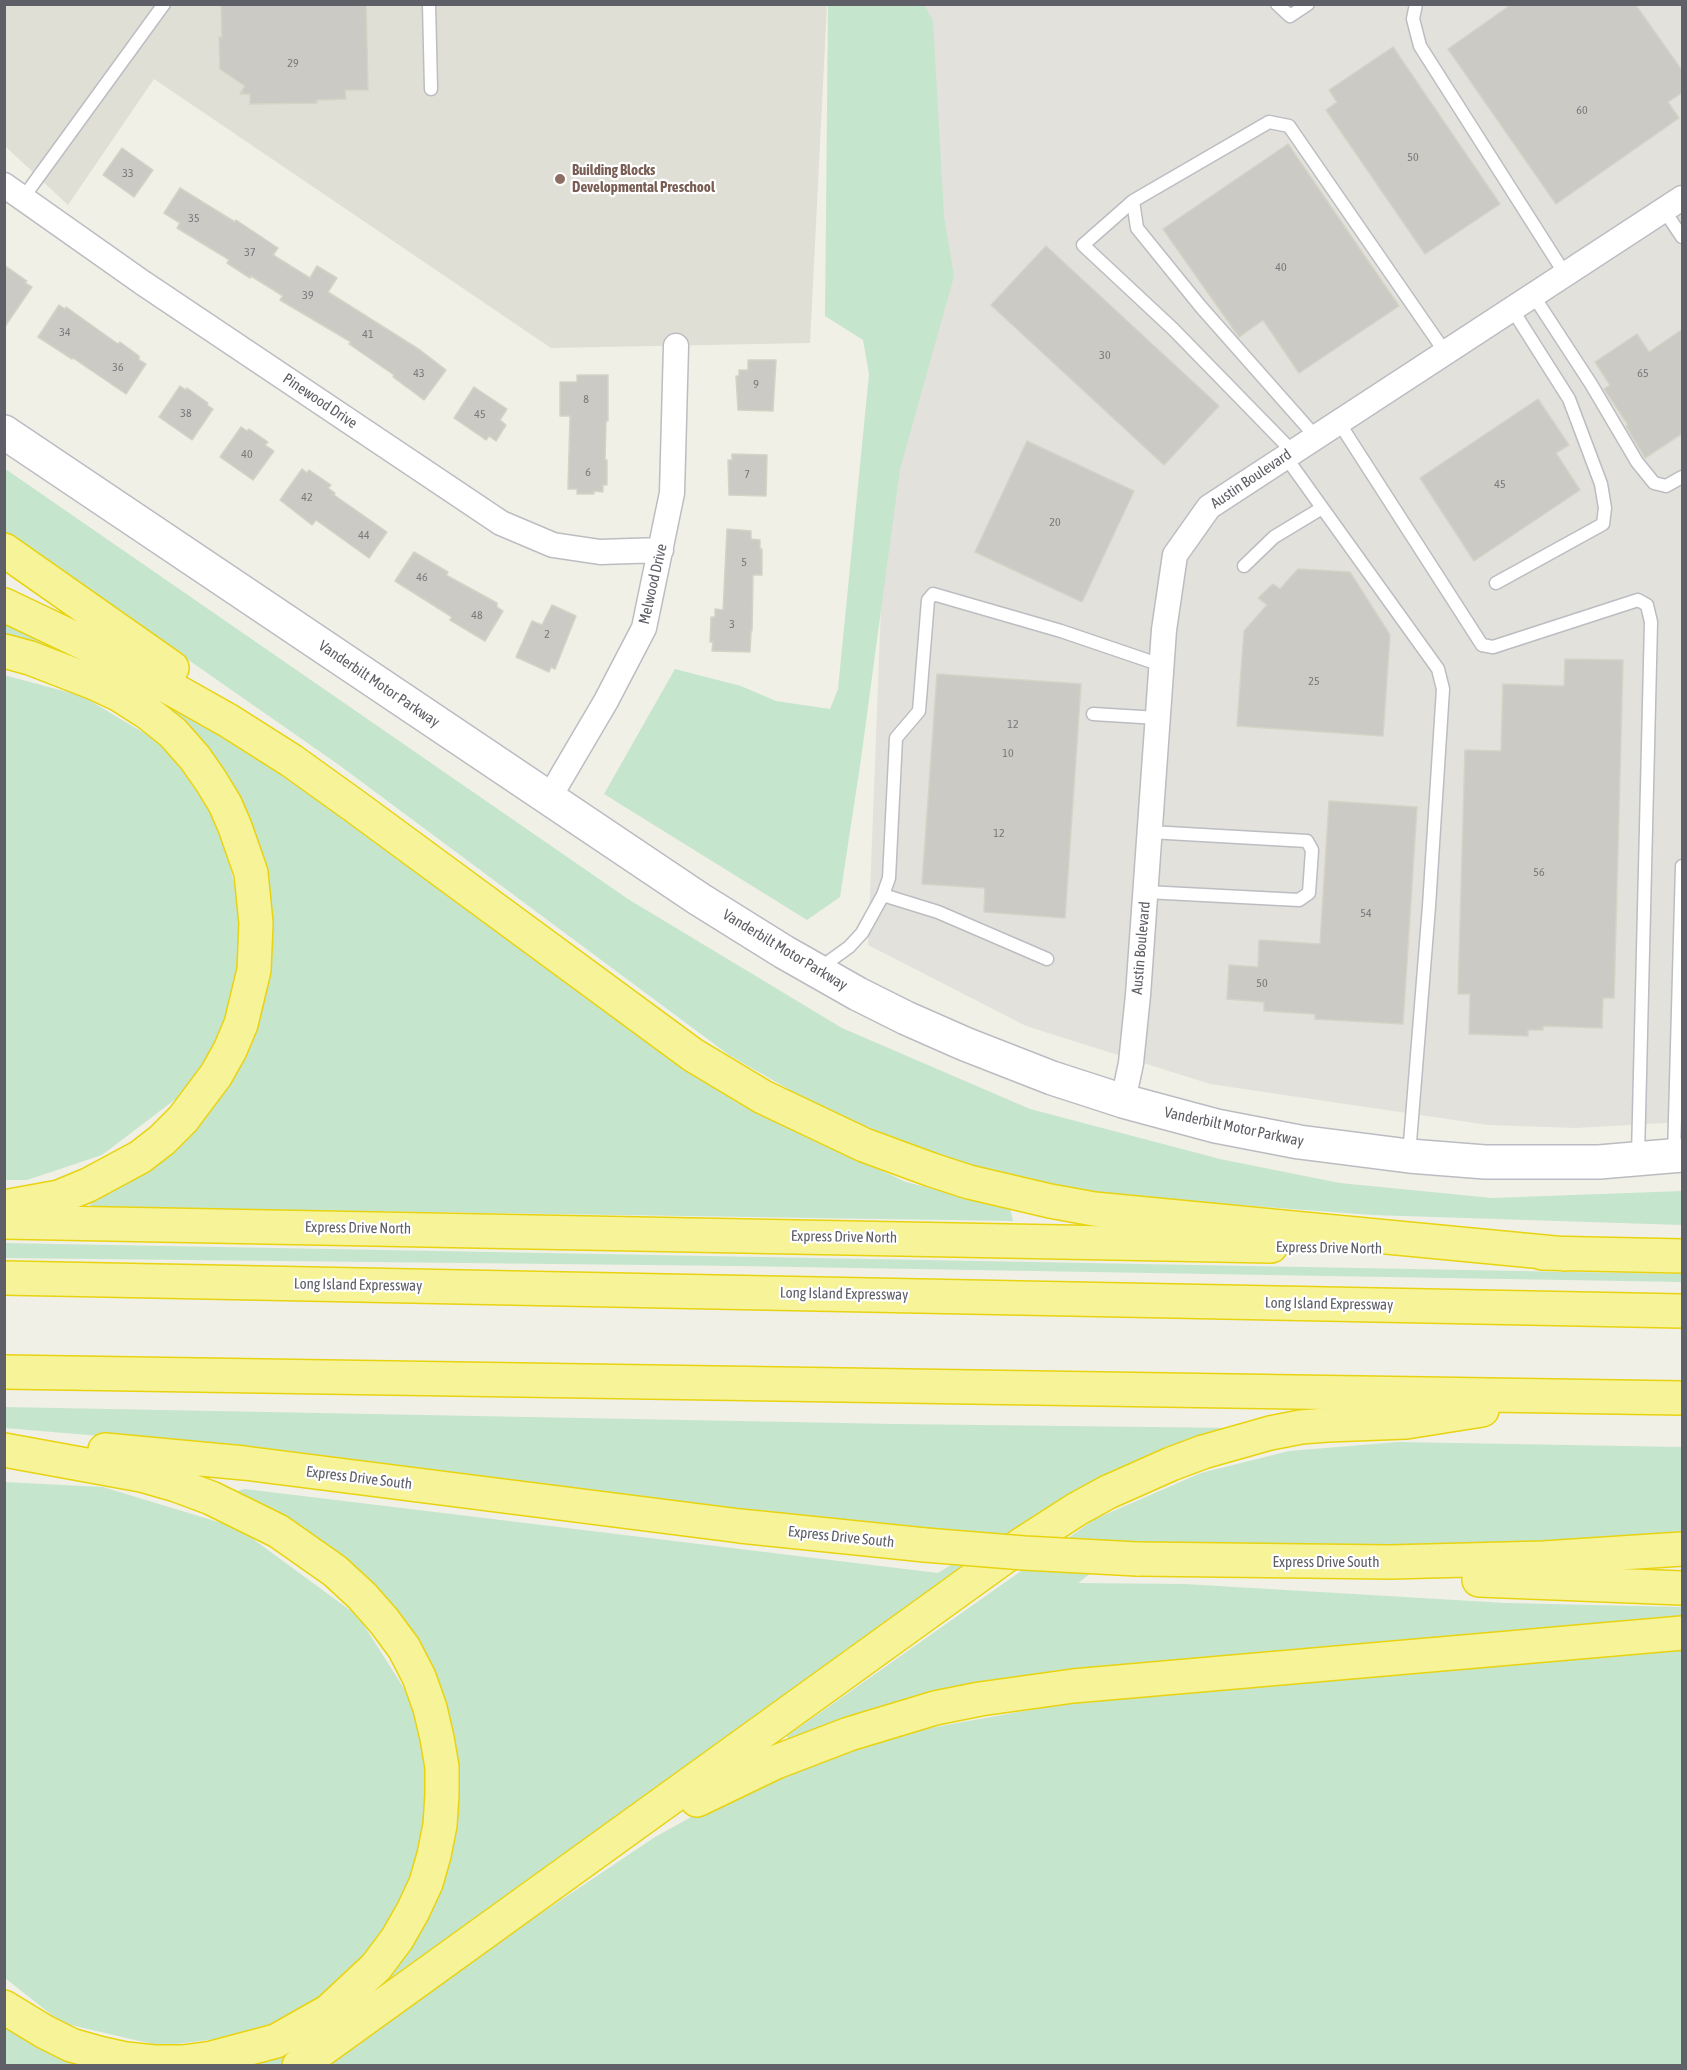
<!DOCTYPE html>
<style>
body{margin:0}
#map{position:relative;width:1687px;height:2070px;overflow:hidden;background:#f0f0e7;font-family:"Asap Condensed",sans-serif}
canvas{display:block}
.frame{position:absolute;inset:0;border:6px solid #5f6067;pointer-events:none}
</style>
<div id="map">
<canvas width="1687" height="2070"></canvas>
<div class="frame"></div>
</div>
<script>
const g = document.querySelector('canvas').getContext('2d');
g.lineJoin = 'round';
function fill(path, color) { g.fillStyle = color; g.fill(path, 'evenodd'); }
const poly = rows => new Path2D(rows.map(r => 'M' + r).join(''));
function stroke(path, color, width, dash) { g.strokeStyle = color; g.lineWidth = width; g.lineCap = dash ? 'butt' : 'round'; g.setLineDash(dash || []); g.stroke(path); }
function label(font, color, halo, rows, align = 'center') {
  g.font = font + ' "Asap Condensed",sans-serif'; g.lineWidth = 4.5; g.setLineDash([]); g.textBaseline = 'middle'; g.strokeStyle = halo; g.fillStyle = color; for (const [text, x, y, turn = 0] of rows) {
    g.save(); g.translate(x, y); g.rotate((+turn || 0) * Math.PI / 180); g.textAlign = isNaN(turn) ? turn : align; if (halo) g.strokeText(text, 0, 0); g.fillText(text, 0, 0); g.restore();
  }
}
fill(poly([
 [904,5,1682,5,1682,1122,1576,1128,1488,1125,1210,1084,1026,1026,868,945]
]), '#e2e1db');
fill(poly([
 [5,5,827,5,810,343,551,348,154,79,68,205,5,146]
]), '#e0dfd6');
fill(poly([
 [828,5,924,5,933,21,944,216,954,276,900,469,861,759,840,897,807,920,604,794,675,669,741,686,776,701,830,709,838,689,869,374,863,340,825,316],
 [4,468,628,899,842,1028,1030,1109,1220,1159,1340,1183,1492,1198,1682,1191,1682,1225,1372,1215,1079,1193,936,1156,816,1105,729,1055,339,765,5,532],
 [4,622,129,683,259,755,568,982,736,1102,906,1182,1010,1208,1013,1221,91,1207,89,1202,148,1170,187,1139,236,1073,267,988,271,911,216,762,5,638],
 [4,675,82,696,161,743,217,816,242,914,232,1015,185,1092,102,1155,27,1180,5,1180],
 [5,1243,1682,1274,1682,1282,738,1266,5,1258],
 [5,1407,896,1424,1237,1428,1168,1449,286,2066,230,2065,303,2046,376,1990,429,1917,454,1828,410,1639,233,1492,245,1489,938,1573,992,1539,623,1497,256,1449,5,1428],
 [1398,1442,1682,1447,1682,1537,1446,1553,1128,1545,1078,1583,1184,1584,1506,1603,1682,1607,1682,1629,1060,1682,794,1751,787,1736,1095,1519,1201,1473,1289,1451],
 [4,1482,103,1487,238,1528,358,1616,414,1704,427,1769,420,1859,382,1936,323,1999,255,2034,161,2046,62,2023,5,1978],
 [1682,1647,1682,2065,321,2066,400,2008,655,1837,742,1789,858,1748,913,1731,1068,1703],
 [4,2014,116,2065,5,2065]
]), '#c6e5cd');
const building = poly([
 [221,4,366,4,368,90,345,90,346,99,317,100,317,103,250,104,250,94,240,94,245,86,220,69,219,37,222,37,221,4],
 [1512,4,1635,4,1683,72,1683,92,1668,102,1679,118,1556,204,1448,49,1512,4],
 [1393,47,1500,204,1425,254,1326,110,1337,102,1329,90,1393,47],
 [1288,144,1399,306,1299,373,1263,320,1239,337,1163,229,1288,144],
 [122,148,153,170,134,197,103,175,122,148],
 [180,188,235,222,236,220,278,248,273,255,310,278,317,266,337,278,328,292,420,350,446,370,424,400,393,377,394,375,349,344,351,342,280,300,283,296,251,276,250,278,227,263,229,260,223,256,177,228,180,223,164,213,180,188],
 [1046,246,1219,406,1164,465,991,305,1046,246],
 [4,265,27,281,25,283,32,287,4,328,4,265],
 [59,305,65,309,66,307,118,344,120,342,139,356,139,360,146,364,126,394,73,358,72,359,38,337,59,305],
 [1683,329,1683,433,1645,458,1626,426,1628,425,1604,389,1610,385,1595,362,1637,334,1649,352,1683,329],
 [748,360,776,360,773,411,738,410,736,376,739,376,739,370,748,370,748,360],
 [577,375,608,375,608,421,606,421,605,460,607,460,607,485,603,485,603,492,594,491,594,494,577,494,577,489,568,489,570,416,560,416,560,382,577,382,577,375],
 [180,386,186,390,187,388,208,403,207,405,213,409,192,440,159,417,180,386],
 [474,387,507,409,500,420,506,425,496,441,489,436,486,440,454,418,474,387],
 [1538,399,1569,445,1556,453,1580,490,1474,561,1420,478,1538,399],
 [241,427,247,431,249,429,268,442,265,445,274,451,253,480,220,457,241,427],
 [1027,441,1134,491,1082,602,975,552,1027,441],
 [732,454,767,455,766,496,729,495,728,460,732,460,732,454],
 [302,469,307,473,309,470,331,485,328,488,335,493,334,495,387,532,369,558,316,520,312,525,280,500,302,469],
 [727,529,751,531,751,539,760,540,760,549,762,549,762,575,753,575,752,631,751,631,750,652,712,651,713,642,710,642,711,617,715,617,715,609,723,610,727,529],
 [414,552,448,572,446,575,497,603,497,607,503,611,485,641,450,620,452,617,395,581,414,552],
 [1298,569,1350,572,1390,635,1383,736,1237,726,1244,631,1267,605,1258,598,1273,584,1280,589,1298,569],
 [552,605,576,616,555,669,551,667,549,672,516,657,532,621,542,625,552,605],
 [1565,659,1623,660,1614,998,1603,998,1602,1028,1543,1026,1543,1030,1528,1030,1528,1036,1469,1034,1470,994,1458,994,1465,750,1501,751,1503,684,1564,686,1565,659],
 [937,674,1081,684,1065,918,984,912,985,888,922,884,937,674],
 [1329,801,1417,807,1403,1024,1315,1019,1315,1014,1264,1011,1264,1002,1227,999,1229,965,1258,967,1259,940,1320,944,1329,801]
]);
fill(building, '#cbcac4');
stroke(building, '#d4d3c6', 1.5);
const lane = poly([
 [429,4,431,89],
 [1277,4,1290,16,1308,4],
 [1416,4,1413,19,1420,46,1565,274],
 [23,198,164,4],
 [1133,201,1083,245,1173,329,1292,451],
 [1664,210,1682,237],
 [1533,295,1591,384,1637,462,1654,483,1666,486,1682,477],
 [1338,421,1482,645,1493,647,1638,600,1647,605,1651,622,1638,1156],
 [1315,436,1201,307,1137,228,1133,201,1269,122,1289,126,1445,352],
 [1285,456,1438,669,1443,689,1429,906,1409,1155],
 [1244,566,1274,537,1322,508],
 [1496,583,1603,524,1605,508,1601,484,1569,399,1512,309],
 [1093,714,1158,718],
 [1146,892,1299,900,1309,893,1312,850,1307,841,1150,832],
 [883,895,938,912,1047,959],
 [820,968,849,947,862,933,883,895,889,878,896,738,919,711,928,600,933,594,1061,631,1161,665],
 [1674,1155,1682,866]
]);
const street = poly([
 [4,185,143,283,501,523,553,545,600,552,661,550],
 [549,798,606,701,644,628,672,493,676,346],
 [1123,1101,1131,1063,1138,995,1164,630,1175,555,1209,507,1682,198]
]);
const secondary = poly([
 [4,432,699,899,784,952,858,994,906,1018,965,1044,1052,1078,1123,1101,1216,1126,1299,1142,1409,1156,1485,1162,1599,1162,1682,1155]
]);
const highway = poly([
 [4,550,172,668],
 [4,605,126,663,229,721,292,761,356,807,693,1055,763,1097,864,1145,932,1170,969,1182,1050,1201,1094,1209,1565,1254],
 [4,651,30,658,92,682,120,695,148,713,173,733,195,758,211,781,225,804,235,827,251,873,256,923,254,970,241,1024,230,1050,216,1075,183,1119,162,1140,140,1157,88,1185,59,1197,4,1207],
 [4,1222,1271,1246],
 [1542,1253,1682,1256],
 [4,1278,1682,1311],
 [4,1372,1682,1398],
 [4,1450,141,1475,176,1485,211,1498,278,1531,335,1571,362,1596,384,1621,404,1648,419,1677,430,1708,437,1738,442,1767,442,1795,440,1825,434,1855,426,1883,413,1911,397,1939,376,1967,329,2011,276,2041,212,2058,183,2062,154,2062,126,2059,99,2053,71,2045,45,2032,4,2007],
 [105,1450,244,1463,740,1526,925,1545],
 [1137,1559,1390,1562,1544,1558,1682,1549],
 [1479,1580,1682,1588],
 [697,1800,776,1762,849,1734,935,1708,980,1699,1073,1686,1682,1633],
 [299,2066,1021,1545,1077,1509,1108,1492,1171,1464,1203,1452,1270,1433,1301,1427,1327,1425,1406,1422,1482,1410]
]);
stroke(lane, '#bcbdc2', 15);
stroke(street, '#bcbdc2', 27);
stroke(secondary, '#bbbcc2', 36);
stroke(highway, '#e8d310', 36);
stroke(lane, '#fff', 12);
stroke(street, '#fff', 24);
stroke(secondary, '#fff', 33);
stroke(highway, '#f6f398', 33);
const highwayBridge = poly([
 [925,1545,1024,1553,1137,1559]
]);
stroke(highwayBridge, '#e8d310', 36, []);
stroke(highwayBridge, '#f6f398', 33);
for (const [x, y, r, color] of [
 [560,179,6,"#8d6e63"]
]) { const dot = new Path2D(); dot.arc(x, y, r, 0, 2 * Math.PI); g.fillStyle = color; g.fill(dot); stroke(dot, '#fff', 2); }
label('12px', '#7a7a7e', null, [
 ["29",293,63],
 ["60",1582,110],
 ["50",1413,157],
 ["33",128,173],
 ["35",194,218],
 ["37",250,252],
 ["40",1281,267],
 ["39",308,295],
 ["34",65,332],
 ["41",368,334],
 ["30",1105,355],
 ["36",118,367],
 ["43",419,373],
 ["65",1643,373],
 ["9",756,384],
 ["8",586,399],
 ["38",186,413],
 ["45",480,414],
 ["40",247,454],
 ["6",588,472],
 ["7",747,474],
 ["45",1500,484],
 ["42",307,497],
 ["20",1055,522],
 ["44",364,535],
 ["5",744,562],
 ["46",422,577],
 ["48",477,615],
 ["3",732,624],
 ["2",547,634],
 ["25",1314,681],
 ["12",1013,724],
 ["10",1008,753],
 ["12",999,833],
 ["56",1539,872],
 ["54",1366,913],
 ["50",1262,983]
]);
label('bold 15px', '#785e54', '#fff', [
 ["Building Blocks",572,170],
 ["Developmental Preschool",572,187]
], 'left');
label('15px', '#5f6067', '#fff', [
 ["Pinewood Drive",320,401,34],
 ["Austin Boulevard",1251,479,-34],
 ["Melwood Drive",653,584,-77],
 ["Vanderbilt Motor Parkway",379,684,34],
 ["Austin Boulevard",1141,948,-85],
 ["Vanderbilt Motor Parkway",785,950,31],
 ["Vanderbilt Motor Parkway",1234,1127,12],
 ["Express Drive North",358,1228,1],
 ["Express Drive North",844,1237,1],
 ["Express Drive North",1329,1248,1],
 ["Long Island Expressway",358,1285,1],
 ["Long Island Expressway",844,1294,1],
 ["Long Island Expressway",1329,1304,1],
 ["Express Drive South",359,1478,7],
 ["Express Drive South",841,1537,6],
 ["Express Drive South",1326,1562]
]);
</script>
